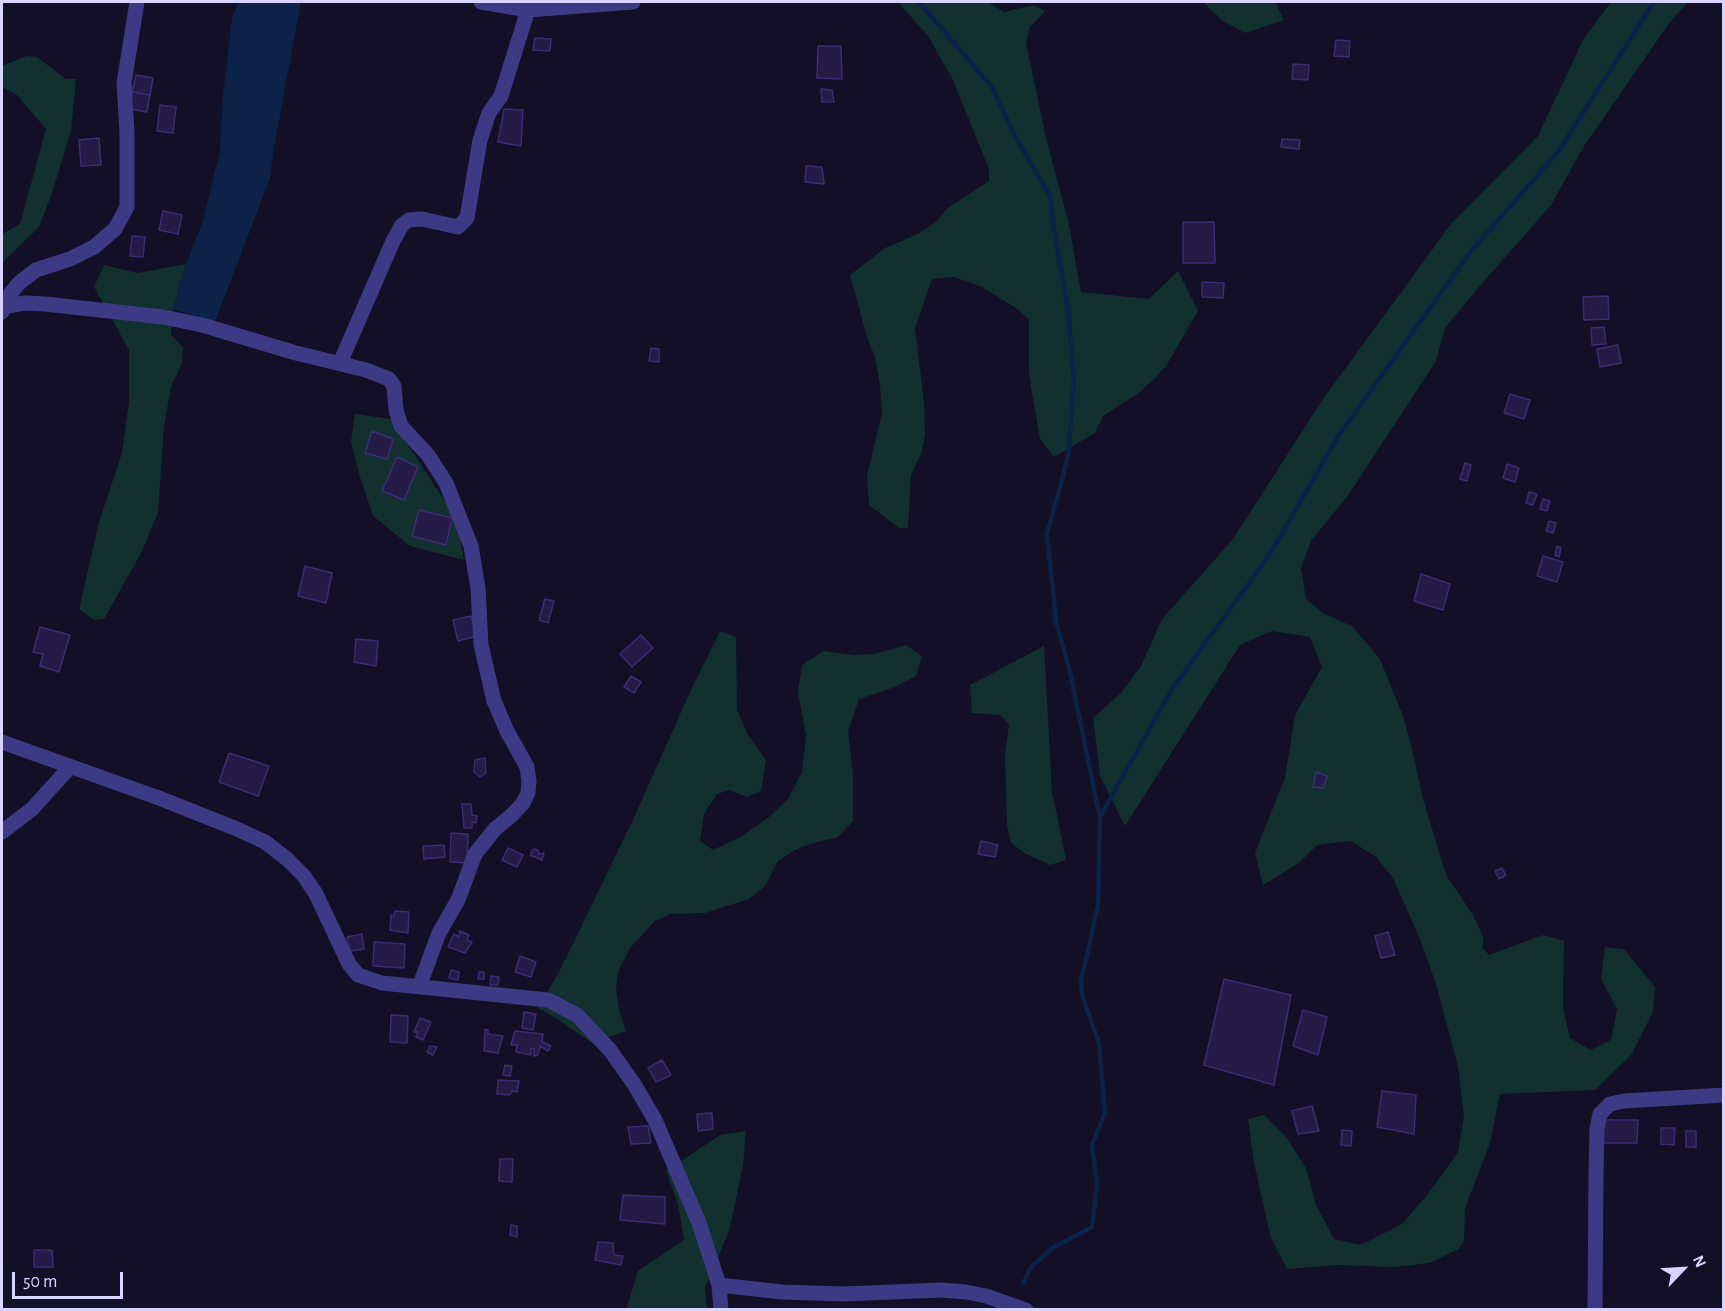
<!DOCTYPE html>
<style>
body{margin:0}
#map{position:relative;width:1725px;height:1311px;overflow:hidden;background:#130f26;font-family:"Alegreya Sans",sans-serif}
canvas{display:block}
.frame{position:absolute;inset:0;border:3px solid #d9d4ff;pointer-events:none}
.north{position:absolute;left:1653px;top:1239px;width:60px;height:60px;-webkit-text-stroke:4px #130f26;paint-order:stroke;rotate:65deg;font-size:16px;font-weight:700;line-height:24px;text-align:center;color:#d9d4ff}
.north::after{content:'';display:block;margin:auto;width:21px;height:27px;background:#d9d4ff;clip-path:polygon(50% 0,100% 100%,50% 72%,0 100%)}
.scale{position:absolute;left:12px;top:1272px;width:111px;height:27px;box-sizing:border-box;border:3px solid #d9d4ff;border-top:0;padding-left:8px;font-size:18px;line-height:21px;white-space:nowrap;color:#d9d4ff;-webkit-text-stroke:4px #130f26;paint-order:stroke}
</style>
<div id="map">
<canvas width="1725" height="1311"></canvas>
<div class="frame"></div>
<div class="north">N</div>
<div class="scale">50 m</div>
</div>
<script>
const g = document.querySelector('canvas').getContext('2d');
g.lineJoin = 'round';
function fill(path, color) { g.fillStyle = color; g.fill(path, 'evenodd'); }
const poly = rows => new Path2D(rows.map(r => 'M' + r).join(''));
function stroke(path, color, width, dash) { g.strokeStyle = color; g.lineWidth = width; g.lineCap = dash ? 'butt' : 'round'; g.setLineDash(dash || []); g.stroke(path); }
fill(poly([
 [898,2,988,2,1004,12,1034,5,1045,11,1030,27,1026,43,1046,138,1068,220,1081,292,1149,299,1178,271,1198,311,1166,366,1155,378,1140,392,1103,416,1095,433,1054,457,1040,439,1032,393,1029,371,1029,320,1019,310,982,287,954,277,932,279,915,328,924,401,925,435,921,454,911,475,908,528,899,528,869,505,867,476,882,413,880,385,875,357,867,337,850,275,885,248,918,234,937,221,948,208,989,181,989,169,953,80,928,36],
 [1203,2,1275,2,1284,20,1245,33,1223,21],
 [1611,2,1688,2,1670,22,1584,146,1551,205,1479,287,1445,328,1436,361,1349,494,1311,541,1301,568,1306,599,1324,614,1352,626,1380,659,1403,716,1411,744,1423,799,1446,875,1473,915,1484,938,1482,947,1489,955,1543,935,1564,941,1563,1008,1570,1038,1591,1050,1611,1040,1617,1009,1601,979,1605,947,1624,949,1655,987,1653,1012,1631,1055,1595,1090,1500,1094,1490,1143,1465,1208,1464,1241,1459,1249,1429,1263,1393,1267,1337,1265,1287,1269,1271,1238,1254,1163,1248,1119,1264,1115,1286,1137,1306,1168,1316,1205,1334,1239,1361,1245,1402,1224,1428,1194,1458,1152,1464,1116,1458,1067,1437,987,1420,939,1393,878,1376,857,1351,841,1317,845,1299,863,1263,885,1255,853,1285,778,1295,715,1322,667,1310,637,1272,631,1240,645,1125,826,1100,776,1093,718,1120,694,1141,666,1162,619,1233,539,1323,399,1451,224,1538,136,1584,38],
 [27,56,37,57,66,79,76,79,71,131,52,193,39,227,2,263,2,234,20,224,46,129,17,95,2,87,2,66],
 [186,264,173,309,171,335,183,347,182,363,171,387,164,426,158,513,141,553,104,619,94,620,79,609,99,522,122,453,129,402,129,350,94,287,104,265,138,273],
 [355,414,391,419,448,506,459,530,464,560,410,546,373,516,360,477,351,441],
 [720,631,736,637,737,710,748,735,766,760,761,791,747,797,729,790,717,794,704,814,700,841,713,850,742,836,769,817,788,799,802,772,806,735,798,693,802,665,824,651,854,655,875,654,906,645,922,656,916,676,895,687,859,699,848,731,853,775,853,821,838,837,810,844,795,850,778,861,765,886,749,899,705,913,671,914,655,921,630,948,618,972,616,989,619,1010,626,1031,592,1043,556,1018,538,1008,560,970,632,822,690,692],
 [1044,646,1052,791,1066,860,1050,865,1026,854,1011,843,1007,825,1005,754,1009,724,1000,715,972,713,970,685],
 [746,1131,743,1166,729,1231,705,1288,707,1309,626,1310,638,1271,684,1240,678,1204,666,1171,720,1135]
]), '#12302f');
fill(poly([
 [238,2,301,2,273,153,270,178,215,322,173,309,186,264,203,221,220,151,223,95,232,19]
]), '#0c2248');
stroke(poly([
 [919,2,992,87,1015,136,1050,196,1053,224,1068,309,1074,382,1068,457,1047,534,1056,621,1070,673,1100,817,1098,906,1081,981,1082,995,1099,1043,1105,1113,1092,1145,1097,1185,1092,1227,1051,1249,1031,1267,1024,1282],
 [1100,817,1172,689,1270,554,1339,435,1471,251,1558,152,1654,2]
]), '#0c2248', 4.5);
const building = poly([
 [535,38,551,39,550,51,533,50,535,38],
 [1336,40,1350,41,1349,57,1334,56,1336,40],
 [818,46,841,46,842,79,817,78,818,46],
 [1293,64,1309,65,1308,80,1292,79,1293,64],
 [136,75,153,78,150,95,132,92,136,75],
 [821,89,832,90,834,102,822,102,821,89],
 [132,92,150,95,147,112,129,109,132,92],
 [160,105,176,107,173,133,157,131,160,105],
 [504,109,523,110,521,146,498,142,504,109],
 [99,138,101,165,81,166,79,140,99,138],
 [1282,139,1300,140,1299,149,1281,147,1282,139],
 [806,166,822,167,824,184,805,182,806,166],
 [163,211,182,215,178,234,159,230,163,211],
 [1183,222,1214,222,1215,263,1183,263,1183,222],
 [132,236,145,237,143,257,130,256,132,236],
 [1202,282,1224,283,1223,298,1202,297,1202,282],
 [1608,296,1609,319,1584,320,1583,297,1608,296],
 [1604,327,1606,344,1592,345,1591,328,1604,327],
 [1618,345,1621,363,1600,367,1597,349,1618,345],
 [651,348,659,349,659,362,649,361,651,348],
 [1510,394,1530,400,1524,419,1504,413,1510,394],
 [372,431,393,439,387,459,365,453,372,431],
 [397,457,418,467,404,500,382,491,397,457],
 [1465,463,1471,465,1467,481,1460,479,1465,463],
 [1507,464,1519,468,1515,482,1503,478,1507,464],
 [1529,492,1537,494,1533,505,1526,503,1529,492],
 [1543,499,1550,501,1547,511,1540,509,1543,499],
 [419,510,452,518,446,545,412,536,419,510],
 [1549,521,1556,523,1553,533,1546,531,1549,521],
 [1557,546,1561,548,1559,557,1555,555,1557,546],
 [1543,556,1563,562,1557,582,1537,576,1543,556],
 [305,566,332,573,326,603,298,596,305,566],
 [1421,574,1450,584,1443,610,1414,601,1421,574],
 [545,599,554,601,548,623,539,620,545,599],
 [471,616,477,636,458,641,453,620,471,616],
 [40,627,70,635,59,672,40,666,43,654,33,652,40,627],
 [641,635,653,648,632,667,620,654,641,635],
 [356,639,378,641,376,666,354,662,356,639],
 [631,676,641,682,634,693,624,687,631,676],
 [229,753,269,766,258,796,219,782,229,753],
 [485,758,486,773,480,777,474,772,475,760,485,758],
 [1316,772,1327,776,1323,788,1313,787,1316,772],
 [462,804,471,804,472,815,477,816,476,823,472,822,472,828,464,828,462,804],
 [451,833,468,834,467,863,450,862,451,833],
 [981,841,998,845,995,857,978,854,981,841],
 [444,845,445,857,424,859,423,846,444,845],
 [508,848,523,855,517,867,502,860,508,848],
 [533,849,538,850,539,854,544,853,542,860,530,855,533,849],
 [1502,868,1506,875,1499,879,1495,871,1502,868],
 [395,911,409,912,408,933,390,930,391,915,394,916,395,911],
 [460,931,469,935,467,940,472,942,465,953,448,947,454,934,459,937,460,931],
 [1388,932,1395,955,1381,958,1375,936,1388,932],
 [362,934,364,949,350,951,347,937,362,934],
 [374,942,405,944,404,968,373,966,374,942],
 [520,956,536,962,531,977,515,972,520,956],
 [451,970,459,972,458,980,449,978,451,970],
 [479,972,484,972,484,979,478,979,479,972],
 [491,976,499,977,498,985,490,985,491,976],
 [1224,979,1291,995,1274,1085,1204,1065,1224,979],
 [1303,1010,1327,1017,1318,1055,1293,1046,1303,1010],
 [524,1012,536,1014,533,1030,522,1028,524,1012],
 [391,1015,408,1016,407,1043,390,1042,391,1015],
 [420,1018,431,1022,423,1040,416,1037,418,1032,414,1032,420,1018],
 [485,1029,488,1030,488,1034,503,1036,498,1053,484,1051,485,1029],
 [515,1031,543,1034,542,1042,551,1046,548,1051,540,1046,538,1055,534,1056,534,1049,531,1048,531,1055,516,1052,517,1045,511,1045,515,1031],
 [430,1046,437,1047,433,1055,427,1052,430,1046],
 [662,1060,671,1075,656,1082,648,1068,662,1060],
 [505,1065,512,1066,510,1076,503,1075,505,1065],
 [498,1080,519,1081,517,1092,512,1091,510,1095,497,1094,498,1080],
 [1382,1091,1416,1095,1414,1134,1377,1127,1382,1091],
 [1312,1106,1319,1131,1298,1134,1292,1111,1312,1106],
 [712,1113,713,1129,698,1131,697,1114,712,1113],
 [1603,1120,1638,1120,1637,1143,1603,1143,1603,1120],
 [648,1126,651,1143,631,1144,628,1127,648,1126],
 [1661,1128,1675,1128,1674,1145,1661,1144,1661,1128],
 [1342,1130,1352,1131,1351,1146,1341,1145,1342,1130],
 [1686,1131,1696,1131,1696,1147,1686,1147,1686,1131],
 [500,1159,513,1159,512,1182,499,1181,500,1159],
 [623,1195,665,1197,665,1224,620,1220,623,1195],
 [511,1225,517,1226,517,1237,510,1235,511,1225],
 [598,1242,613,1243,614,1255,623,1256,621,1265,595,1260,598,1242],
 [34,1250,52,1250,53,1267,34,1267,34,1250]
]);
fill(building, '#241b47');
stroke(building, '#3b2d73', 1.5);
stroke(poly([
 [481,2,528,10],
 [2,307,25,303,45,304,163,317,202,325,296,353,366,370,389,379,394,386,396,410,401,426,428,455,446,483,471,546,478,588,481,645,494,701,507,731,527,767,529,781,528,793,523,803,513,814,495,829,475,854,458,900,439,933,419,987],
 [2,312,10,294,19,283,36,270,70,259,94,247,115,229,127,207,127,132,124,83,137,2],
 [340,363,393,241,402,225,409,220,422,219,458,227,467,218,480,140,489,113,501,96,528,10,633,2],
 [2,742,159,798,237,829,265,842,287,859,304,876,316,894,349,964,358,975,382,983,548,1000,577,1015,610,1050,634,1084,655,1120,699,1223,719,1285,782,1292,844,1294,941,1290,966,1292,986,1296,1026,1310],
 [2,832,32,809,70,767],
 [719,1285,721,1310],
 [1595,1310,1596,1173,1597,1129,1600,1114,1610,1104,1624,1101,1724,1095]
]), '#3d3a85', 15);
</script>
